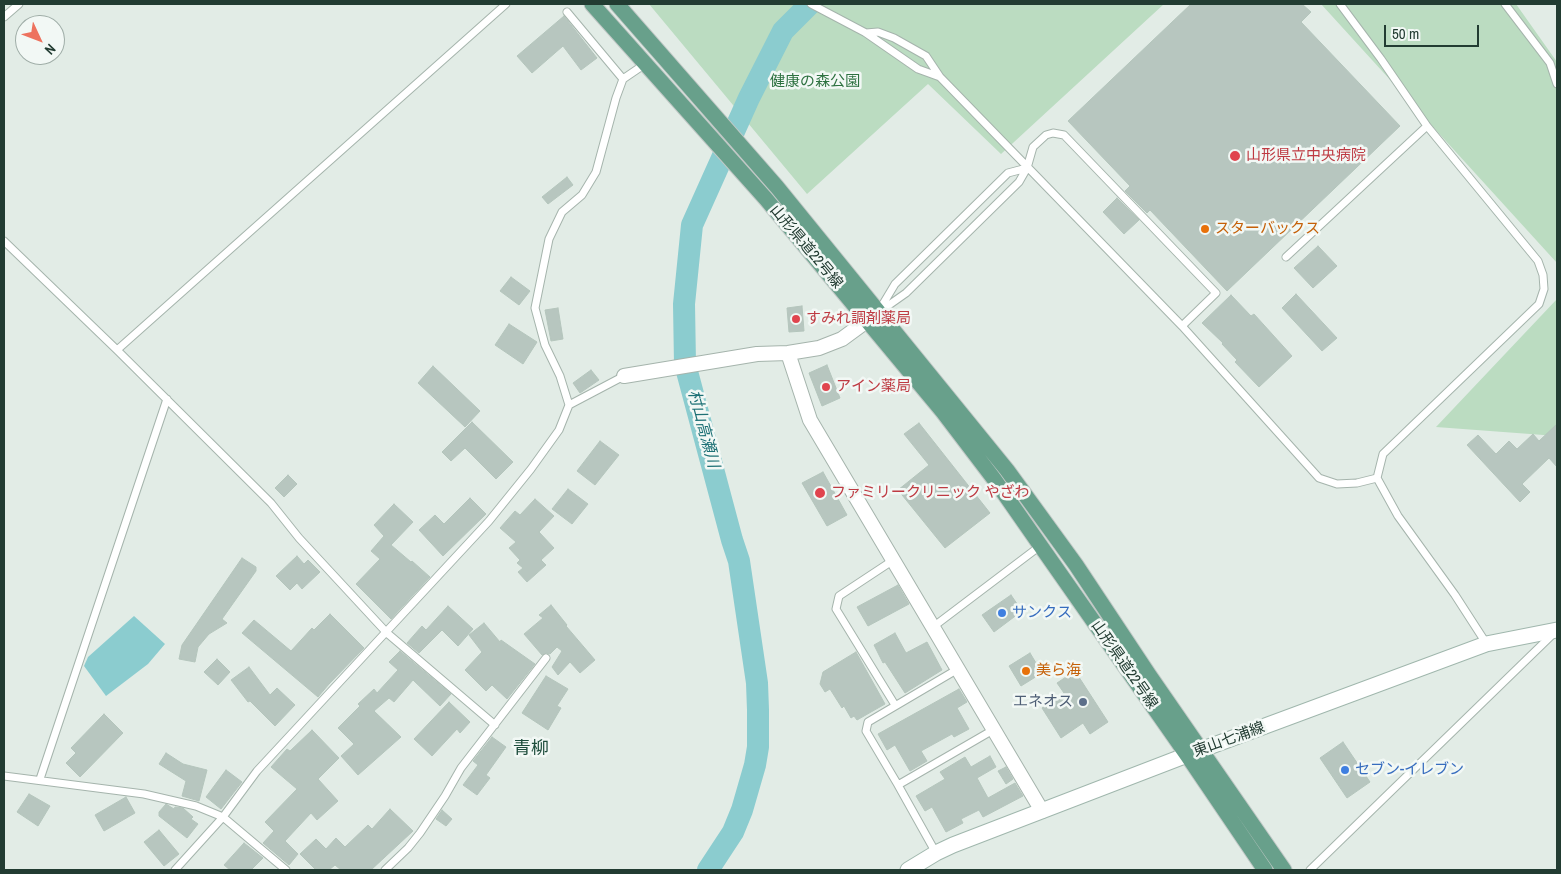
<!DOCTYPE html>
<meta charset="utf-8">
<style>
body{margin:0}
#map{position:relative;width:1561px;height:874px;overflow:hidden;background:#e2ece6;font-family:"Archivo Narrow",sans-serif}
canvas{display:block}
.frame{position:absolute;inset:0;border:5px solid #223c32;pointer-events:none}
.north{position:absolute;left:15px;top:15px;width:50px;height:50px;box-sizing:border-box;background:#f2f8f5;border:1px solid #9fada7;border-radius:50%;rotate:133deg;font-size:14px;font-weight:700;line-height:20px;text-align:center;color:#223c32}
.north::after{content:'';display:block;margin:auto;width:18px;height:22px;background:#ed725e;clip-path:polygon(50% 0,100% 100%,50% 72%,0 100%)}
.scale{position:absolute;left:1384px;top:25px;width:95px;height:22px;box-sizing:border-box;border:2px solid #223c32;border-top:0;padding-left:6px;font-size:15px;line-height:18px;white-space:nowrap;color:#223c32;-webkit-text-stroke:4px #f2f8f5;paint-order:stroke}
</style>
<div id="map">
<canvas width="1561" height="874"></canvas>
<div class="frame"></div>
<div class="north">N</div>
<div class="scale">50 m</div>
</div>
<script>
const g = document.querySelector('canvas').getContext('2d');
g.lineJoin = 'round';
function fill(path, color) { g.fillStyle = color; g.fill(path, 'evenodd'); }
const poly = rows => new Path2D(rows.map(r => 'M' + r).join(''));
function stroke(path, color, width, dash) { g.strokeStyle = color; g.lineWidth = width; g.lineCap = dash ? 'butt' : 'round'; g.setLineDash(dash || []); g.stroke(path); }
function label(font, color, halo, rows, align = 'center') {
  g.font = font + ' "Archivo Narrow","Noto Sans JP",sans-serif'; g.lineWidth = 5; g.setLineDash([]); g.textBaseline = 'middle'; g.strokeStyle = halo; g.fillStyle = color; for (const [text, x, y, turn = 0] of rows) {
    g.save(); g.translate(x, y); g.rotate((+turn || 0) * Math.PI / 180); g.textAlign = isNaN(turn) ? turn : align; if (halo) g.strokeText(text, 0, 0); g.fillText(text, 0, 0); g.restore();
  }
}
fill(poly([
 [649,4,1164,4,1001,154,928,84,807,194],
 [1321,4,1516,4,1557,62,1557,263],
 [1557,299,1557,436,1436,427]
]), '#bbdcc1');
fill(poly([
 [134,616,165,644,148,664,106,696,84,666,88,657]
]), '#8bcccf');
stroke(poly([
 [708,870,733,832,742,810,755,765,758,747,758,710,757,683,739,561,732,540,685,364,684,304,692,225,749,98,783,31,810,4]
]), '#8bcccf', 22);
const building = poly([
 [1191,4,1302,4,1311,12,1301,22,1400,126,1227,291,1150,210,1147,213,1125,191,1130,186,1068,121,1191,4],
 [564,16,597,58,581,70,563,46,532,73,517,56,564,16],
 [567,177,573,185,548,204,542,197,567,177],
 [1117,198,1139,220,1124,234,1103,212,1117,198],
 [1318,246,1337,266,1313,288,1294,268,1318,246],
 [511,277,530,291,519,305,500,291,511,277],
 [1296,294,1337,338,1322,351,1282,308,1296,294],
 [1231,295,1251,316,1254,314,1292,356,1259,387,1235,362,1237,360,1222,344,1223,343,1202,323,1231,295],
 [802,306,804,331,789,332,787,308,802,306],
 [558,308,563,339,551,341,545,310,558,308],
 [509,324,537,342,523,364,495,345,509,324],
 [827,365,840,398,822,406,809,373,827,365],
 [433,366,480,411,465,427,418,383,433,366],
 [591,370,599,380,580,393,573,383,591,370],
 [472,422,513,462,496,479,465,448,451,461,442,452,472,422],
 [919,423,990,513,945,548,898,490,929,465,904,434,919,423],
 [1557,424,1557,467,1549,458,1522,484,1530,492,1520,502,1467,445,1478,435,1496,454,1509,441,1517,449,1533,434,1539,441,1557,424],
 [600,441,619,455,595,485,577,471,600,441],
 [823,472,847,515,827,526,802,483,823,472],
 [288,475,297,484,284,497,275,488,288,475],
 [568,489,588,504,572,524,552,509,568,489],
 [470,498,486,514,443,556,419,530,435,515,444,524,470,498],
 [535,499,554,516,539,532,554,548,541,560,546,565,527,582,518,572,523,568,517,563,520,560,509,548,516,542,500,528,515,511,520,515,535,499],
 [394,504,413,522,391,545,411,562,412,561,430,577,391,619,356,584,380,559,371,551,384,536,374,525,394,504],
 [297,556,304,564,308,560,320,572,302,589,297,583,290,590,276,576,297,556],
 [242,558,256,567,256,571,222,619,227,623,209,634,198,647,195,662,179,659,182,645,242,558],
 [898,585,909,604,868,626,857,607,898,585],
 [1011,595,1022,611,994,632,982,615,1011,595],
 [551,605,567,625,566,626,595,660,580,673,570,662,558,675,552,667,562,651,557,647,550,654,546,653,542,655,524,634,543,618,539,615,551,605],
 [448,606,473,629,458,646,442,630,419,653,407,643,422,626,426,630,448,606],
 [330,614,364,648,329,684,318,697,242,633,254,620,291,651,312,628,314,630,330,614],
 [484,623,500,642,501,640,535,664,507,699,492,685,486,691,465,670,482,652,469,635,484,623],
 [895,633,906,653,927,642,942,670,905,693,885,662,883,663,874,645,895,633],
 [400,651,451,694,440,706,413,680,394,702,389,698,374,711,401,737,358,775,341,756,354,744,338,728,360,706,358,704,374,689,377,693,398,670,389,662,400,651],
 [856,652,885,704,857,720,854,716,851,718,844,706,842,708,830,689,825,692,820,684,823,672,856,652],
 [1030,653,1042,673,1021,686,1009,666,1030,653],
 [217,659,230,672,218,685,204,672,217,659],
 [249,667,270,695,277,688,295,705,275,726,250,701,248,702,231,680,249,667],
 [1075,671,1108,722,1090,734,1083,723,1061,738,1042,708,1064,693,1057,683,1075,671],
 [546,676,568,689,557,706,561,708,548,730,522,713,546,676],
 [959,689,967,702,957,708,969,729,954,737,952,734,921,751,927,761,910,771,895,745,887,750,878,734,959,689],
 [449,702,470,722,460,733,457,729,432,756,414,739,449,702],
 [104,714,123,733,80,777,66,763,76,753,71,748,104,714],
 [312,730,339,758,318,779,338,801,317,820,311,813,285,841,298,854,289,865,263,843,274,831,265,822,297,789,271,767,287,749,290,751,312,730],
 [492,737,506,747,486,775,490,778,477,795,463,785,478,765,473,761,492,737],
 [1343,742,1370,782,1347,798,1320,758,1343,742],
 [166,753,183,764,207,770,199,801,182,796,186,781,159,764,166,753],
 [990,756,996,767,977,778,988,798,1015,783,1023,796,983,817,979,810,961,819,963,823,946,832,932,807,925,811,916,796,945,779,940,772,965,757,971,767,990,756],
 [1006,767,1013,779,1006,784,998,771,1006,767],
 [226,770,242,782,221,809,206,797,226,770],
 [29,794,50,806,38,826,17,812,29,794],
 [126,797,135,813,104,831,95,815,126,797],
 [166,804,174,809,175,807,183,808,193,817,191,819,198,824,187,838,159,816,159,812,166,804],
 [390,809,413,831,371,870,341,870,335,865,329,870,316,870,300,854,316,839,326,849,336,838,345,847,368,825,372,829,390,809],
 [442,810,452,819,446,826,436,819,442,810],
 [159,830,179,854,164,866,144,842,159,830],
 [244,843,263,858,251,870,230,870,224,865,244,843]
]);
fill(building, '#b7c6bf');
stroke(building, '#b4c5bc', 1);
const service = poly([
 [811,4,866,33,918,69,940,77],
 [1505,4,1550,63,1557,84],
 [567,12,623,79],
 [4,17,19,4],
 [866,33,878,32,894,38,926,56,940,77,1182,326,1319,478,1337,484,1357,483,1377,478],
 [1427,126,1538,261,1543,275,1544,289,1539,304,1383,454,1377,478,1398,516,1455,595,1486,643],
 [4,241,117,350,271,503,299,538,387,633,495,725],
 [1286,257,1427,126,1381,59,1340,4],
 [880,309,895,284,1008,173,1027,168],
 [879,312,906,293,1019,182,1027,168,1033,147,1046,135,1053,133,1064,135,1216,293,1182,326],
 [117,350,506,4],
 [569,405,560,376,545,345,535,308,549,239,562,212,582,195,596,172,616,98,623,79,645,64],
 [892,561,839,596,836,609,895,705],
 [933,627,1040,546],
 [4,776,144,794,196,806,223,817,286,870],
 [40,779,167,399],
 [898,785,866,731,868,722,958,669],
 [936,853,898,785,993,730],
 [175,870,223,817,257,771,489,521,531,469,559,430,569,405,624,376],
 [385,870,408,848,420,833,445,796,461,768,546,658],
 [1310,870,1553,634]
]);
const minor = poly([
 [788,353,810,420,1042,811],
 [624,376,757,354,788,353,819,348,842,339,876,314]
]);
const secondary = poly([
 [908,870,936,853,953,845,1187,755,1486,644,1557,630]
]);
const primary = poly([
 [592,4,766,199,943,412,994,479,1040,545,1187,755,1265,870],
 [617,4,777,187,1007,470,1076,565,1149,675,1284,870]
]);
stroke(service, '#a5b4ac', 9);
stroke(minor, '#a5b4ac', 16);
stroke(secondary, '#a0b7ad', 17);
stroke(primary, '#c1c8c6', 17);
stroke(service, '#fff', 7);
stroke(minor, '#fff', 14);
stroke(secondary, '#fff', 15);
stroke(primary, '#68a08b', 15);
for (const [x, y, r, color] of [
 [1235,156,6,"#e0444e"],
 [1205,229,5,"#e8710a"],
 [796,319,5,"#e0444e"],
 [826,387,5,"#e0444e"],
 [820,493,6,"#e0444e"],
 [1002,613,5,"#3f7fe0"],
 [1026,671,5,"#e8710a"],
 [1083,702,5,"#5c6f8a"],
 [1345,770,5,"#3f7fe0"]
]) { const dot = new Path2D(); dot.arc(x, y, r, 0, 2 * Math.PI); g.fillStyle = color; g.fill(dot); stroke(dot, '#f2f8f5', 2); }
label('15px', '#2e7241', '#f2f8f5', [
 ["健康の森公園",815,82]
]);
label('15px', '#be3a42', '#f2f8f5', [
 ["山形県立中央病院",1246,156],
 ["すみれ調剤薬局",806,319],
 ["アイン薬局",836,387],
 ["ファミリークリニック やざわ",831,493]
], 'left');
label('15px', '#c56008', '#f2f8f5', [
 ["スターバックス",1215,229],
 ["美ら海",1036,671]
], 'left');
label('15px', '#223c32', '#f2f8f5', [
 ["山形県道22号線",806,247,50],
 ["山形県道22号線",1124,665,55],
 ["東山七浦線",1229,740,-20]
]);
label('15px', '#366cbe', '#f2f8f5', [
 ["サンクス",1012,613],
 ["セブン-イレブン",1355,770]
], 'left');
label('15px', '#4e5e75', '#f2f8f5', [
 ["エネオス",1073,702]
], 'right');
label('italic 16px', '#1e7176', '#f2f8f5', [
 ["村山高瀬川",703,429,75]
]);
label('18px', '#1f4e3d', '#f2f8f5', [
 ["青柳",531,749]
]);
</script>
